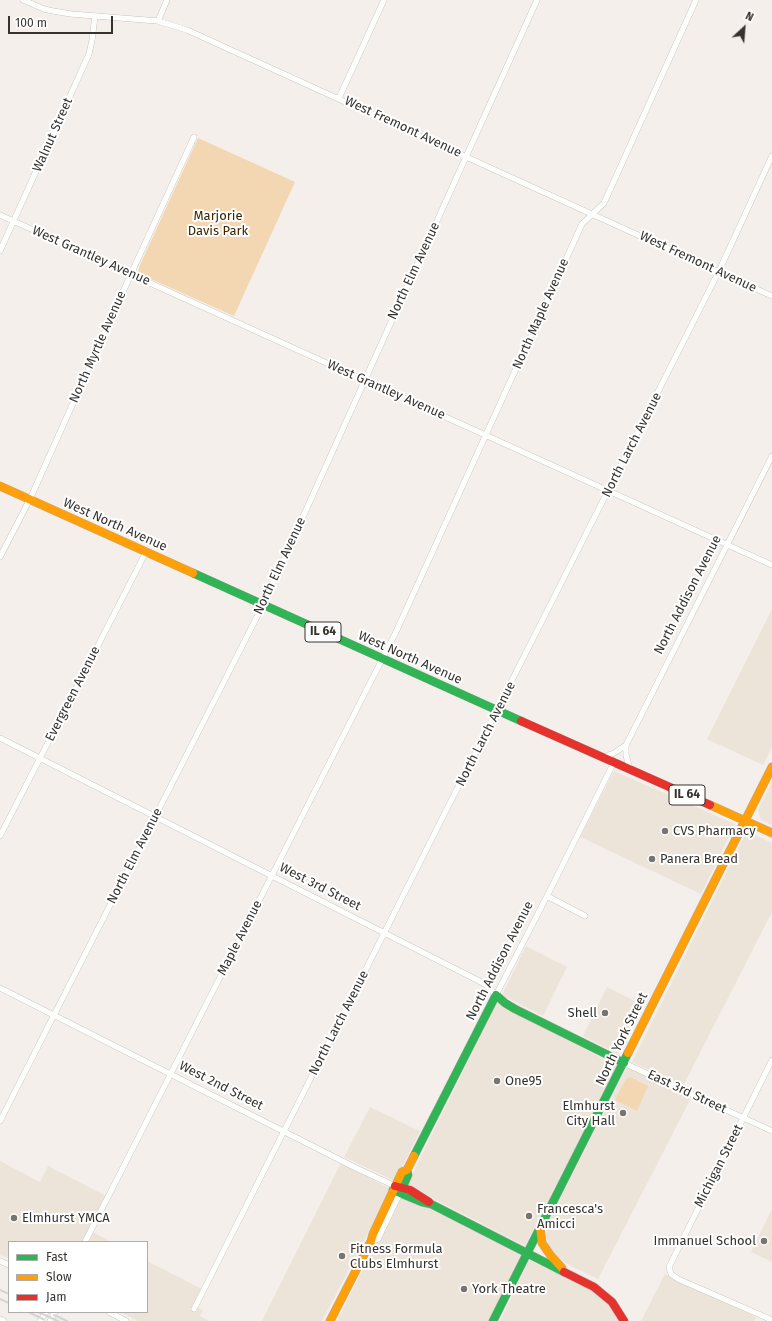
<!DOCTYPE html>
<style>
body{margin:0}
#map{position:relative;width:772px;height:1321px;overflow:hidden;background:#f4efea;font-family:"Fira Sans",sans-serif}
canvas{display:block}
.legend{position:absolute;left:8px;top:1241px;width:140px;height:72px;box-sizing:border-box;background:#fff;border:1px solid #afadac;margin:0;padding:5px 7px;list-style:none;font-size:12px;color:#36332f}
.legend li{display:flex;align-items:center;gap:8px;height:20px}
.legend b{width:20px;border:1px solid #afadac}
.north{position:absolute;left:724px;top:8px;width:40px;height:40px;-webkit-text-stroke:3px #fff;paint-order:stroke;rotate:26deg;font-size:11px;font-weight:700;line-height:16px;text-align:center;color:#36332f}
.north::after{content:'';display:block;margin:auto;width:14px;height:18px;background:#36332f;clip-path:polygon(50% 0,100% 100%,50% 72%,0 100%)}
.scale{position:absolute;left:8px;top:16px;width:105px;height:18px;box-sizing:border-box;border:2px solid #36332f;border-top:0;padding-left:5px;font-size:12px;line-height:14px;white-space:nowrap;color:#36332f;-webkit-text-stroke:3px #fff;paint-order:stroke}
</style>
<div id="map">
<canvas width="772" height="1321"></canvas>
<ul class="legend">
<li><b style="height:5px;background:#30b455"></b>Fast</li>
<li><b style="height:5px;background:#ff9f0a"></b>Slow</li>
<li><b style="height:5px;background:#e5322d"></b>Jam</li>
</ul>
<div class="north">N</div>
<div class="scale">100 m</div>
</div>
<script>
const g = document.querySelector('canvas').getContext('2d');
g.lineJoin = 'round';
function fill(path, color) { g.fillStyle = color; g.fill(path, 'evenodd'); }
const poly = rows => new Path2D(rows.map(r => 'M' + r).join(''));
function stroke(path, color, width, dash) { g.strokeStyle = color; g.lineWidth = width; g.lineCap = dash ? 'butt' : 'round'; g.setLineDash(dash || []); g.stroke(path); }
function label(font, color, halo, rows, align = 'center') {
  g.font = font + ' "Fira Sans",sans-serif'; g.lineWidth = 4; g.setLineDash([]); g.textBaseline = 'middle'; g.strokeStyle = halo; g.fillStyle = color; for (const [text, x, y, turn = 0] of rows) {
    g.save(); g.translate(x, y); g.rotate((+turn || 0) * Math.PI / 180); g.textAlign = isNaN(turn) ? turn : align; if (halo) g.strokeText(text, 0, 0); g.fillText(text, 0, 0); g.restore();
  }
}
fill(poly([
 [772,609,772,747,763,765,707,739],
 [614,771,735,824,701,894,580,837],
 [772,782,772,825,761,820,758,810],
 [747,831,772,843,772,912,683,1086,632,1062],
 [526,946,567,967,543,1016,502,995],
 [607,987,642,1005,618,1054,583,1036],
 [497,1003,617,1066,525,1246,407,1185],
 [627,1067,691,1098,598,1279,565,1263,550,1251,546,1235,549,1221],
 [370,1107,420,1131,395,1181,344,1157],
 [0,1161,40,1182,48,1166,106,1196,88,1229,111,1242,9,1242,9,1258,0,1255],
 [341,1163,391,1189,322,1321,262,1321],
 [401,1194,523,1256,489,1321,337,1321],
 [772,1209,772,1262,751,1252],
 [529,1260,593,1291,611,1307,619,1321,500,1321],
 [147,1261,206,1291,198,1308,203,1310,200,1316,209,1321,138,1321,121,1312,147,1312],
 [665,1274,756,1317,754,1321,641,1321]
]), '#ece4d9');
fill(poly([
 [198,138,295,182,234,316,142,275,138,271,140,265],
 [630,1077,648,1086,637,1111,615,1100,626,1079]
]), '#f3d6b2');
const street = poly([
 [23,0,44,9,53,11,71,14,158,21,187,30,772,296],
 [158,21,167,0],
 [339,98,384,0],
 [0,215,772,565],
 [0,251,89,54,92,40,95,16],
 [0,557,30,499,131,274,194,137],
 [0,738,485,984,496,995,547,896,614,762],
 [604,757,614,753,626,745],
 [630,769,626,755,626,745,772,456],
 [0,836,146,552],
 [547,896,585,916],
 [0,988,356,1168,395,1186],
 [772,1060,669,1267,671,1274,678,1279,772,1320],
 [624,1063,772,1131],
 [0,1121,263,605,537,0],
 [371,1241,378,1239,400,1193],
 [85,1242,395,634,582,224,604,203,696,0],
 [0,1261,9,1265],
 [194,1309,719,271,772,156],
 [109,1312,126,1321],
 [0,1319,4,1321],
 [40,1321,46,1312],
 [50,1321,55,1312]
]);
const fast = poly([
 [193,573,521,721],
 [414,1156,496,995,505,1003,515,1009,624,1063],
 [393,1190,422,1202,431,1204,564,1272],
 [401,1191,408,1175,407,1170],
 [493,1321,628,1053]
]);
const slow = poly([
 [0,486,193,573],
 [710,805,772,833],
 [628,1053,772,767],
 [540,1227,542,1243,551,1256,562,1268],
 [330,1321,371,1241,373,1234,402,1172,407,1170,414,1156]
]);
const jam = poly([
 [521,721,710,805],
 [395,1186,410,1190,429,1202],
 [564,1272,594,1287,612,1302,624,1321]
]);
stroke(street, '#b0ada9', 6);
stroke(fast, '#b0ada9', 9);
stroke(slow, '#b0ada9', 9);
stroke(jam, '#b0ada9', 9);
stroke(street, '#fdfdfc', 5.5);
stroke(fast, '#30b455', 8);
stroke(slow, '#ff9f0a', 8);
stroke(jam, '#e5322d', 8);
stroke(poly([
 [0,1290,9,1294],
 [0,1299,9,1303],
 [28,1312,43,1319],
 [38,1312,58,1321],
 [54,1315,67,1321]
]), '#d5d4d2', 2);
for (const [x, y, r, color] of [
 [665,831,4,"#787570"],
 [652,859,4,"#787570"],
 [605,1013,4,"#787570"],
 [497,1081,4,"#787570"],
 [623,1113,4,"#787570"],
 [529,1216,4,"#787570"],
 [14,1218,4,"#787570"],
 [764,1241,4,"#787570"],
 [342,1256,4,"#787570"],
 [464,1289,4,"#787570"]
]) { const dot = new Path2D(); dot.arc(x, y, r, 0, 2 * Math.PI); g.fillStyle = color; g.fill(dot); stroke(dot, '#fff', 1.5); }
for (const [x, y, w] of [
 [323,632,36],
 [687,795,36]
]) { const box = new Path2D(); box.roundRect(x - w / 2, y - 10, w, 20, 3); g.fillStyle = '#fff'; g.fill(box); stroke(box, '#36332f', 1); }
label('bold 12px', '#36332f', null, [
 ["IL 64",323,632],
 ["IL 64",687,795]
]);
label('13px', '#36332f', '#fff', [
 ["West Fremont Avenue",403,127,25],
 ["Walnut Street",53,135,-66],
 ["West Grantley Avenue",91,256,24],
 ["West Fremont Avenue",698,262,25],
 ["North Elm Avenue",414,271,-65],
 ["North Maple Avenue",541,314,-66],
 ["North Myrtle Avenue",98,347,-66],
 ["West Grantley Avenue",386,390,24],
 ["North Larch Avenue",632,445,-63],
 ["West North Avenue",115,525,24],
 ["North Elm Avenue",280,566,-65],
 ["North Addison Avenue",688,595,-63],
 ["West North Avenue",410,658,24],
 ["Evergreen Avenue",73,694,-63],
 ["North Larch Avenue",486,734,-63],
 ["North Elm Avenue",135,856,-63],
 ["West 3rd Street",320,887,27],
 ["Maple Avenue",240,938,-63],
 ["North Addison Avenue",500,961,-63],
 ["North Larch Avenue",339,1023,-63],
 ["North York Street",622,1039,-64],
 ["West 2nd Street",221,1086,27],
 ["East 3rd Street",687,1092,25],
 ["Michigan Street",719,1166,-63]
]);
label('13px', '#3d2501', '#fff', [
 ["Marjorie",218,216],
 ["Davis Park",218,231]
]);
label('13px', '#36332f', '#fff', [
 ["CVS Pharmacy",673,831],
 ["Panera Bread",660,859],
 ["Shell",597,1013,"right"],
 ["One95",505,1081],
 ["Elmhurst",615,1106,"right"],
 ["City Hall",615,1121,"right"],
 ["Francesca's",537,1209],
 ["Amicci",537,1224],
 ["Elmhurst YMCA",22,1218],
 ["Immanuel School",756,1241,"right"],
 ["Fitness Formula",350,1249],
 ["Clubs Elmhurst",350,1264],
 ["York Theatre",472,1289]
], 'left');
</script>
